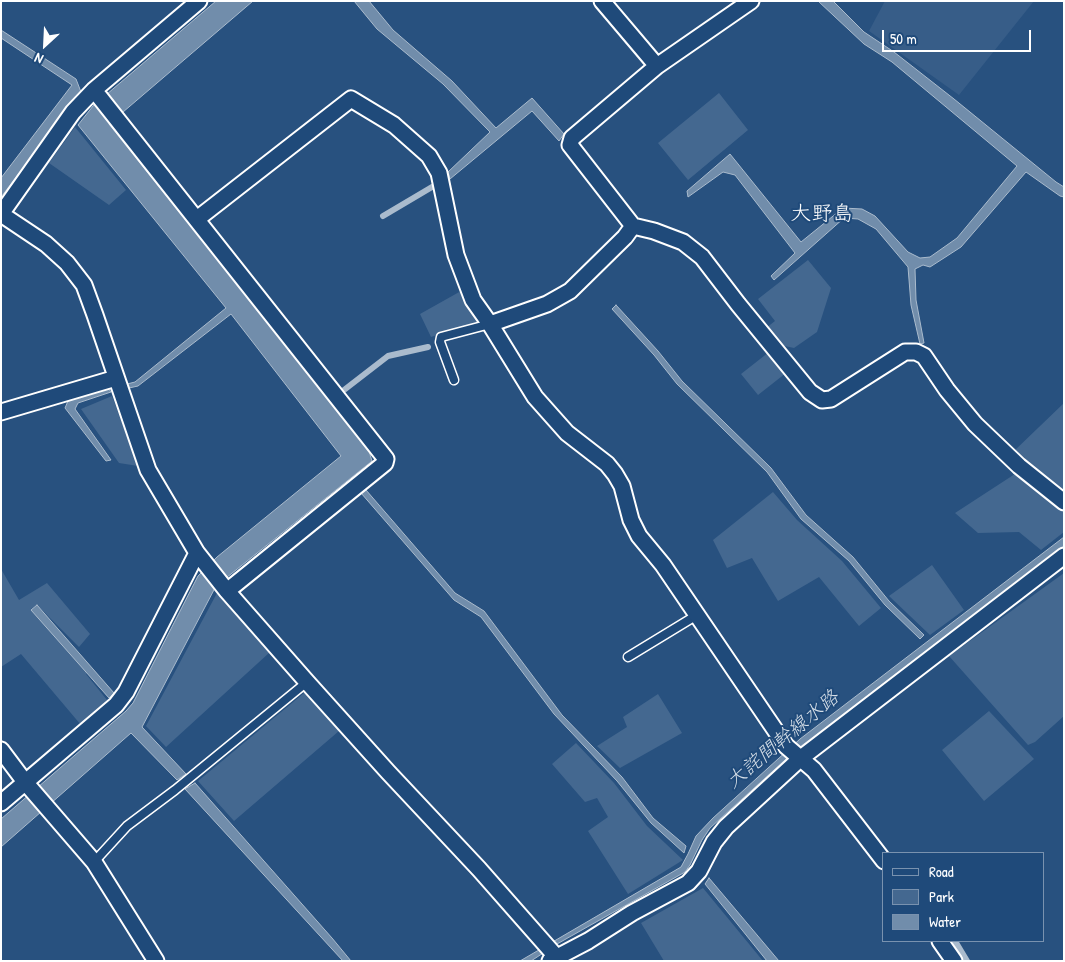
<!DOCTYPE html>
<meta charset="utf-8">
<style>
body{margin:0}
#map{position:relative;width:1065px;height:962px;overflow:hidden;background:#28517f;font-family:"Patrick Hand",sans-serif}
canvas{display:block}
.frame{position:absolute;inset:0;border:2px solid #fff;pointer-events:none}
.legend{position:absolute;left:882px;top:852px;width:162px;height:90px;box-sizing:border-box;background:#1f4a7a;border:1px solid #7992af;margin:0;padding:6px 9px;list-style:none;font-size:15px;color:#fff}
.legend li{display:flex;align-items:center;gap:10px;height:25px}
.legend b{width:25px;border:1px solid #7992af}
.north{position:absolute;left:20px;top:20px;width:50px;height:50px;-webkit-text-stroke:4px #1f4a7a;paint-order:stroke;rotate:205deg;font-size:14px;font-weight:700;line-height:20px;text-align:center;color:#fff}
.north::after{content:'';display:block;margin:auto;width:18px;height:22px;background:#fff;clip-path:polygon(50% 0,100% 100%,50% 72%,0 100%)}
.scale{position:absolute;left:882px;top:30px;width:149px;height:22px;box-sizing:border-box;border:2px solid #fff;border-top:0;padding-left:6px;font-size:15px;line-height:18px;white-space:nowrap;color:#fff;-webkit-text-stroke:4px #1f4a7a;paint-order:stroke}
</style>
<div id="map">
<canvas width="1065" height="962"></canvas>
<div class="frame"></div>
<ul class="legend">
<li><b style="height:6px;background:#1f4a7a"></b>Road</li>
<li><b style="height:14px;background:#446890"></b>Park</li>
<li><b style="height:14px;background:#718dab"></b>Water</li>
</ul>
<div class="north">N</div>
<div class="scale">50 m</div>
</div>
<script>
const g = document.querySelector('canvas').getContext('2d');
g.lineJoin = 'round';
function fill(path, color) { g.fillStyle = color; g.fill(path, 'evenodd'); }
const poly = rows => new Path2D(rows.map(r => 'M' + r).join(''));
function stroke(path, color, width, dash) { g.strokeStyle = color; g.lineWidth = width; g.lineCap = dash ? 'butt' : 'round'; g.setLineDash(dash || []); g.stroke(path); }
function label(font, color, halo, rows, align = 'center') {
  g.font = font + ' "Patrick Hand","Klee One",sans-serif'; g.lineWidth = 4; g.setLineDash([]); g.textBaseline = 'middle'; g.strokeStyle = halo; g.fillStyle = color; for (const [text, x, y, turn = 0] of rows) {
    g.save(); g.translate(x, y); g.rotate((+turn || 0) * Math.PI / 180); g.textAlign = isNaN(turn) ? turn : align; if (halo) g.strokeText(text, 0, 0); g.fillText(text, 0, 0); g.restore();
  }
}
fill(poly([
 [885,1,1034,1,959,95,869,31]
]), '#375d88');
fill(poly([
 [719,93,748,130,688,180,658,143],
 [75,127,126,190,109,205,49,163],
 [808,260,831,288,817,332,794,348,780,345,766,328,775,321,758,299],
 [461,291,479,321,431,337,420,314],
 [769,352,786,373,758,395,741,374],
 [112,396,138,466,119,463,81,409],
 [1064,403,1064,493,1027,463,1013,452],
 [1018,472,1064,510,1064,532,1041,550,1019,532,978,533,955,513],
 [773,492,797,520,842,561,881,608,859,626,819,577,778,601,752,558,727,568,713,540],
 [932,565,964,610,930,635,889,596],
 [1,569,19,600,47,583,90,634,79,647,37,605,31,609,87,673,86,674,107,700,81,725,21,654,1,667],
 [1064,573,1064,716,1035,742,1028,745,949,656],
 [217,593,269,653,166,747,146,726],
 [304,693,339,731,234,821,198,781],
 [658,694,682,733,620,768,597,746,627,727,623,717],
 [989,711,1034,759,984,801,942,750],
 [576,743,614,783,647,826,683,860,628,894,588,831,608,817,597,798,585,802,552,764],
 [703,888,763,961,664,961,641,923]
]), '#446890');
const water = poly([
 [216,1,253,1,109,124,368,448,372,461,216,586,142,727,186,774,177,780,131,733,1,847,1,819,126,711,133,703,198,576,217,557,341,456,231,314,138,386,129,388,127,384,135,382,226,308,78,125,93,106,216,1],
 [354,1,369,1,393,30,452,81,496,128,532,98,564,134,559,141,532,111,450,179,448,172,490,132,443,84,377,29,354,1],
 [818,1,833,1,864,32,894,52,954,99,1056,182,1064,187,1064,197,1060,196,1026,172,961,247,930,267,923,265,915,269,916,300,924,343,920,344,911,305,908,267,876,229,858,219,844,218,774,280,771,276,795,253,735,175,723,172,688,197,687,191,730,154,801,242,843,208,862,209,875,216,908,252,920,258,930,257,957,238,1017,166,892,62,864,44,818,1],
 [1,30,76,79,81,92,1,197,1,178,72,85,1,38,1,30],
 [616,305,658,351,682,381,771,468,806,515,853,557,889,601,924,635,920,639,885,605,849,561,801,519,767,472,677,384,654,355,612,309,616,305],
 [108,388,111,392,78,403,75,409,111,460,106,461,65,408,68,401,108,388],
 [366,490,455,593,484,611,562,715,622,777,653,818,686,846,684,853,651,823,617,781,554,714,481,617,454,600,361,493,366,490],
 [1064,537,1064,546,796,750,710,828,702,840,690,865,685,872,557,944,531,961,520,961,681,867,688,854,696,836,713,818,800,739,1064,537],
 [37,605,114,693,109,698,31,610,37,605],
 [195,783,332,938,351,961,343,961,185,789,195,783],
 [709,878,779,961,767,961,705,884,709,878]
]);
fill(water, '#718dab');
stroke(water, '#aabbcd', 1);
stroke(poly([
 [383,216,432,187],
 [344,390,388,356,428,347],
 [955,941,967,961]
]), '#aabbcd', 6);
const lane = poly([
 [454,380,440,342,441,337,490,324],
 [628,657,697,615],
 [94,862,127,826,175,790,307,682]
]);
const street = poly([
 [602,1,657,66],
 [751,1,657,66,572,138,570,145,633,226,625,237,570,291,547,304,490,324,535,397,567,433,607,464,615,474,622,486,631,520,639,536,663,565,786,746,814,770,884,861],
 [94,90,386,459,385,463,227,591],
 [1,214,46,244,67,263,84,285,95,315,148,470,197,553,227,591,307,682,388,772,479,869,560,961],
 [1,214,73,112,94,90,199,1],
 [197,219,351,99,394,125,429,156,439,173,456,255,473,300,490,324],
 [633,226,654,231,683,242,702,257,738,304,810,392,822,400,831,399,905,352,916,352,924,356,947,390,975,424,1019,466,1064,502],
 [1,412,116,378],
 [1,750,25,782,94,862,156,961],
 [1,803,116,705,126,692,197,553],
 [940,941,954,961],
 [550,961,588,941,632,913,688,883,699,871,714,842,726,827,801,758,1064,556]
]);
stroke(lane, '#fff', 11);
stroke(street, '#fff', 19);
stroke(lane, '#1f4a7a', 8);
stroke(street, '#1f4a7a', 15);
label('italic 20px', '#d4dde6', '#1f4a7a', [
 ["大詫間幹線水路",783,740,-40]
]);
label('21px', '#fff', '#1f4a7a', [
 ["大野島",822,214]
]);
</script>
